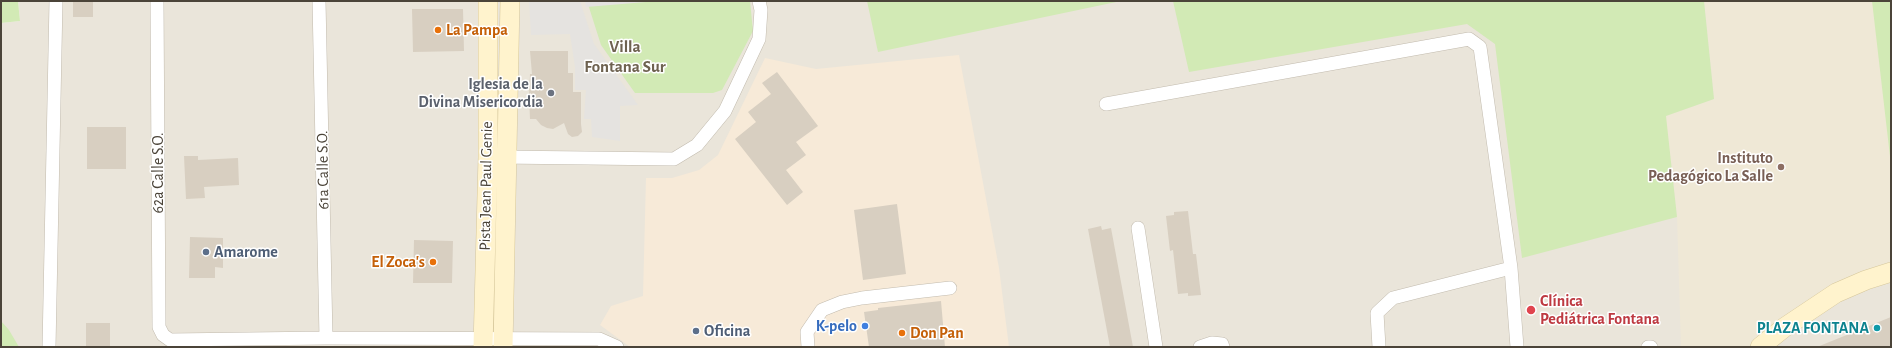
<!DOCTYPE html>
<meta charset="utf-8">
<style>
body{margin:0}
#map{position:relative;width:1892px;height:348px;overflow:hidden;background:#f6f3ec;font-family:"Alegreya Sans",sans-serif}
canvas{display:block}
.frame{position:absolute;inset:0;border:2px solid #4b4439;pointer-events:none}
</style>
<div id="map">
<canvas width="1892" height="348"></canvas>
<div class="frame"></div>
</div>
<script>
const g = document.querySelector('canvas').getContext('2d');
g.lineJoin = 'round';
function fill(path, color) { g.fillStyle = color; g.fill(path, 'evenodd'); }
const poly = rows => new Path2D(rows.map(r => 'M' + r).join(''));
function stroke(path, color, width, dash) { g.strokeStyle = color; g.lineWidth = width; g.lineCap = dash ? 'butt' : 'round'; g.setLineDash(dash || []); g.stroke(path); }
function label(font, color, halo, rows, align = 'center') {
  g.font = font + ' "Alegreya Sans",sans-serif'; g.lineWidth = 3; g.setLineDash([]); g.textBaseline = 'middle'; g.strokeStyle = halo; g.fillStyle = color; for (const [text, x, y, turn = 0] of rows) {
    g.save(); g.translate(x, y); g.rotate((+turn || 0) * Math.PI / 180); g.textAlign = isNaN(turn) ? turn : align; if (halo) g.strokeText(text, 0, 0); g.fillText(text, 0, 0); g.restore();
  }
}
fill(poly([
 [18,1,1891,1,1891,347,1,347,1,23,20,21]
]), '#eae5da');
fill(poly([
 [959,55,999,268,1009,347,630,347,600,325,611,306,643,296,646,178,672,178,699,170,718,155,765,58,816,69]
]), '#f7ead8');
fill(poly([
 [1704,1,1891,1,1891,272,1760,347,1681,347,1677,217,1665,116,1714,99]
]), '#efe8d6');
fill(poly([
 [1,1,18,1,20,21,1,23],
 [587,1,750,1,753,31,722,90,713,93,635,93,601,45],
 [867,1,1121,1,878,52],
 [1173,1,1704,1,1714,99,1666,116,1677,217,1522,258,1495,44,1467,24,1189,72],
 [1872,1,1891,1,1891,165],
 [1,321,9,330,19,347,1,347]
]), '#d2eab5');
fill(poly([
 [529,1,580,1,594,44,638,105,620,106,620,141,592,137,591,119,584,119,586,90,575,90,575,67,570,34,531,35],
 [585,1,658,1,586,7]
]), '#e5e3e0');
fill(poly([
 [73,1,93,1,93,17,73,17],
 [412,9,463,9,464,51,413,52],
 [530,51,568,51,568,73,573,73,573,92,581,92,581,124,582,132,578,136,572,137,568,134,564,123,553,129,547,128,541,125,536,119,530,119,529,95,530,74,532,74],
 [777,72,818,126,796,142,806,155,786,170,803,192,787,205,735,139,756,122,748,112,771,94,762,83],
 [87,127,126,127,126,169,87,169],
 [184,156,198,156,198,160,238,158,239,185,204,187,205,198,186,199],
 [897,204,906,274,863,280,854,210],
 [1188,211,1193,254,1196,254,1201,295,1188,296,1188,293,1178,294,1173,250,1170,251,1166,216,1174,215,1174,212],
 [1101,226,1102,230,1111,228,1133,347,1110,347,1088,229],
 [190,237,223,238,223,268,215,267,215,278,189,278],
 [414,240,453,241,452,283,413,283],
 [941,301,945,347,869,347,864,312,878,310,878,308],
 [1891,317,1891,347,1817,347],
 [86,323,110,323,110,347,86,347]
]), '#d8cfc1');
const street = poly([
 [157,1,159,327,163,335,170,340,326,338,599,339,617,347],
 [319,1,326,338],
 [1106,104,1469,39,1480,47,1511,268,1393,298,1377,313,1379,347],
 [499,157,674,159,697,145,725,111,759,39,761,10,759,1],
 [1138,228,1156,347],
 [1511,268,1517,347],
 [49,347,56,1],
 [808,347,807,332,822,310,842,302,862,298,950,288],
 [1200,347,1212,343,1222,344,1223,347],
 [1648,347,1651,347]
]);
const secondary = poly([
 [483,347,488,157,488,1],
 [503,347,510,1],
 [1760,347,1785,327,1836,293,1866,280,1891,272]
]);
stroke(street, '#c2bbae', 14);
stroke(secondary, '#d6c79b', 20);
stroke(street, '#fff', 13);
stroke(secondary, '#fff3cd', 19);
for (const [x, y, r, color] of [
 [438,30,4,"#e8710a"],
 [551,93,4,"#6b7280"],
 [1781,167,4,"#8d6e63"],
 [206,252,4,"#5c6f8a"],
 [433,262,4,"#e8710a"],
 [1531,310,5,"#e0444e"],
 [865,326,4,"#3f7fe0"],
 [1877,328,4,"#0f9aa8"],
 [696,331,4,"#5c6f8a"],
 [902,333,4,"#e8710a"]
]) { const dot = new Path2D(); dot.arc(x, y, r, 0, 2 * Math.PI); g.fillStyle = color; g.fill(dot); stroke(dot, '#fff', 1.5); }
label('bold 16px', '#c56008', '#fff', [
 ["La Pampa",446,30],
 ["El Zoca's",425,262,"right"],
 ["Don Pan",910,333]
], 'left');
label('bold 16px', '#5b616d', '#fff', [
 ["Iglesia de la",543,84],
 ["Divina Misericordia",543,102]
], 'right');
label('bold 16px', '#785e54', '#fff', [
 ["Instituto",1773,158],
 ["Pedagógico La Salle",1773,176]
], 'right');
label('16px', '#4b4439', '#fff', [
 ["61a Calle S.O.",323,170,-91],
 ["62a Calle S.O.",158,173,-90],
 ["Pista Jean Paul Genie",486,186,-89]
]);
label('bold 16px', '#4e5e75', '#fff', [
 ["Amarome",214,252],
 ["Oficina",704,331]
], 'left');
label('bold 16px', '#be3a42', '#fff', [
 ["Clínica",1540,301],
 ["Pediátrica Fontana",1540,319]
], 'left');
label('bold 16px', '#366cbe', '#fff', [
 ["K-pelo",857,326]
], 'right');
label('bold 16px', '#0d838f', '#fff', [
 ["PLAZA FONTANA",1869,328]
], 'right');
label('bold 17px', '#6e6250', '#fff', [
 ["Villa",625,47],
 ["Fontana Sur",625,67]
]);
</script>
